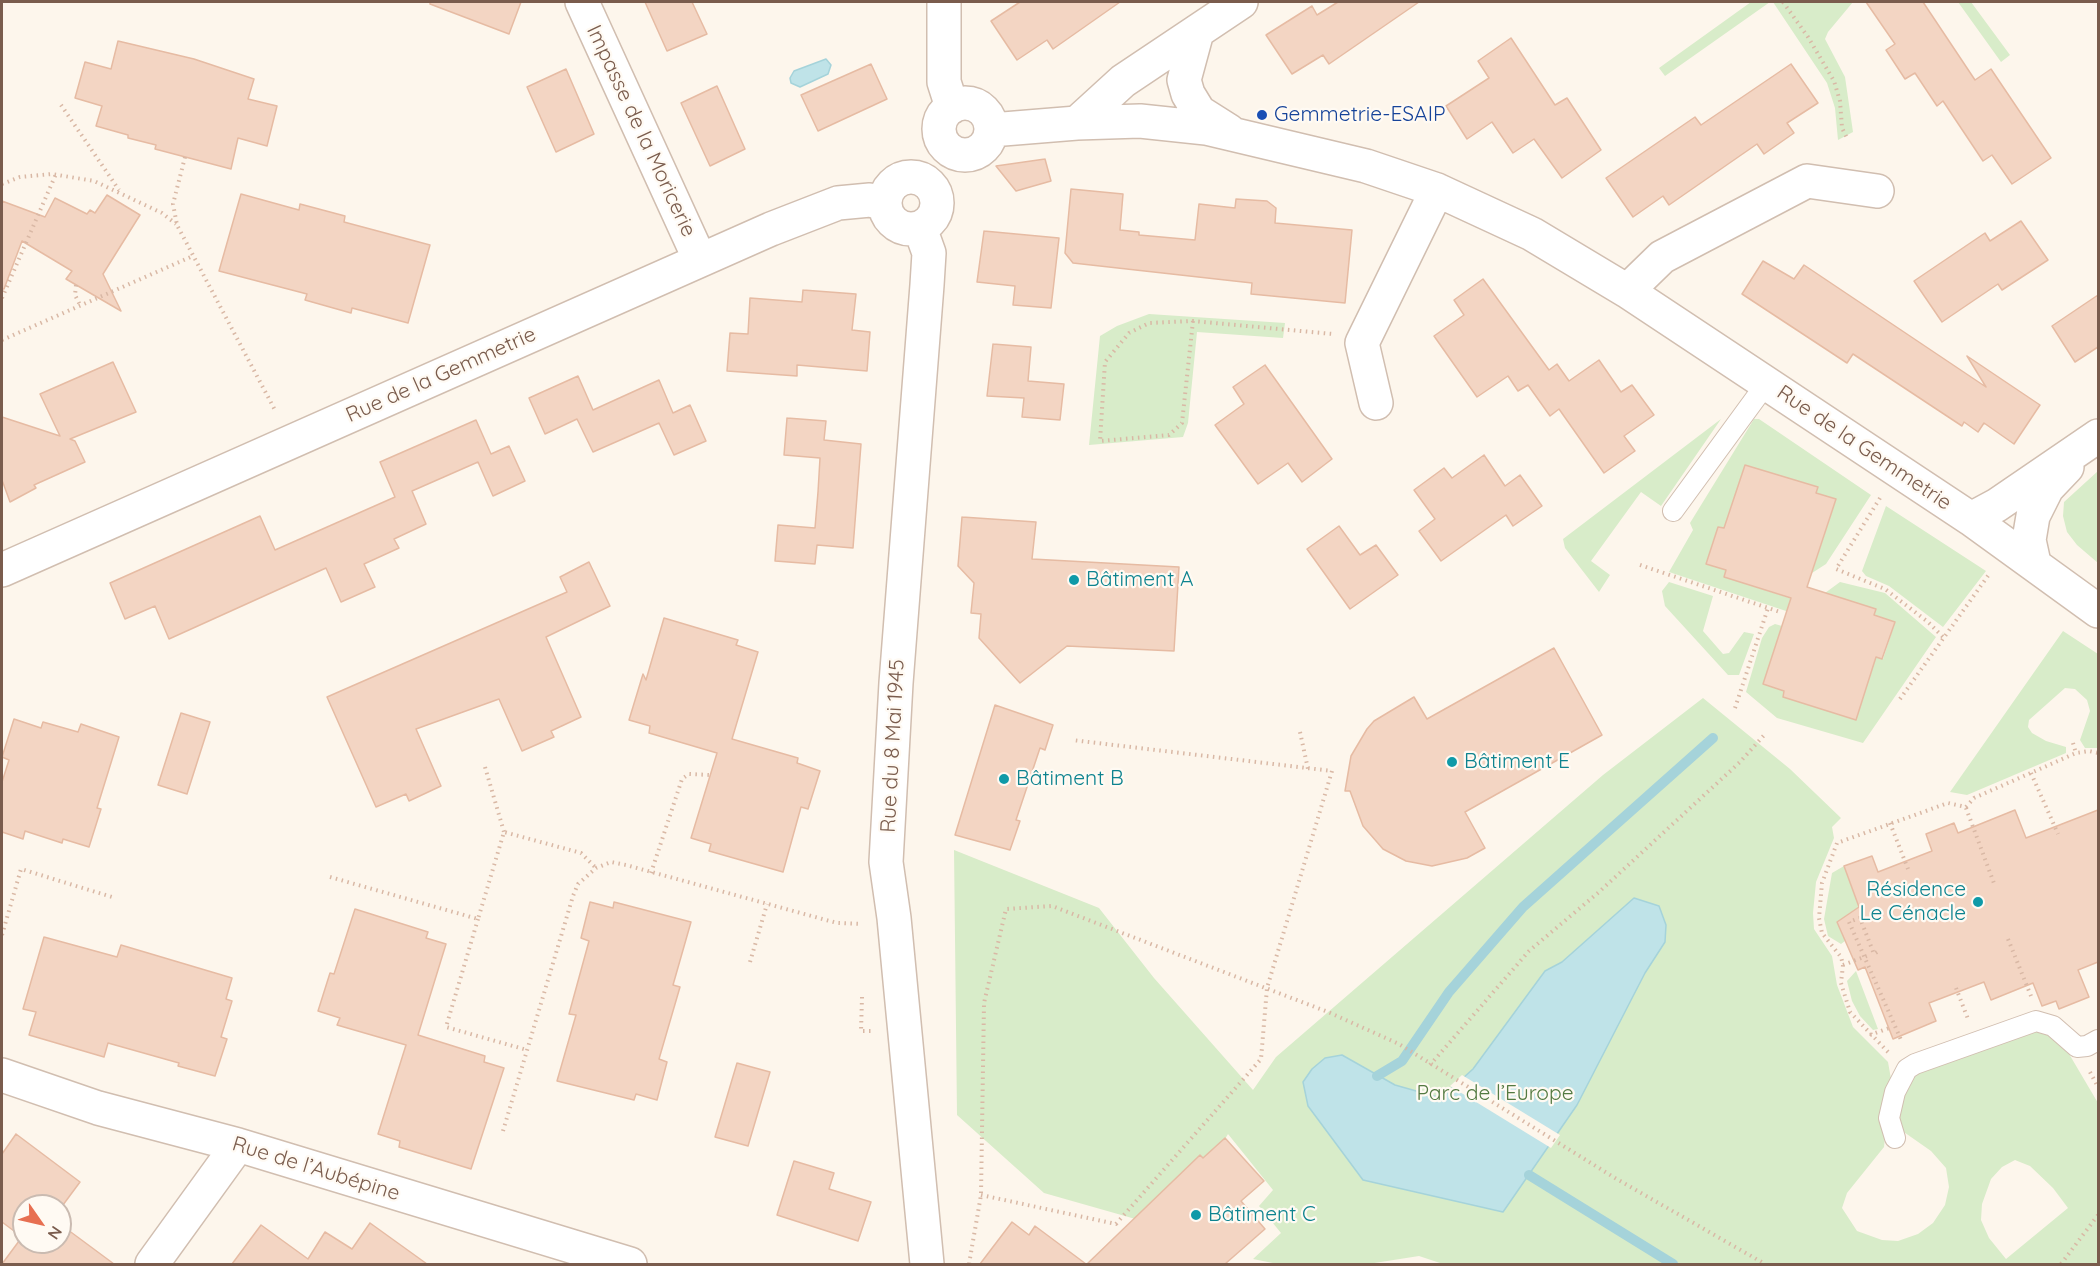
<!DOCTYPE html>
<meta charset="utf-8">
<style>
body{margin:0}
#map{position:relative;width:2100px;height:1266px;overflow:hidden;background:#fdf6ec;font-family:Quicksand,sans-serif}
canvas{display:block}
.frame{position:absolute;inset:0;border:3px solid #7a5c4d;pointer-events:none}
.north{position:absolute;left:12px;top:1194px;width:60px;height:60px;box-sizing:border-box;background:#fffaf3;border:2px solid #cabbb1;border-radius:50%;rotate:124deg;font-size:16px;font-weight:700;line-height:24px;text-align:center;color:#7a5c4d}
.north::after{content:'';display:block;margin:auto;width:21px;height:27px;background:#e76f51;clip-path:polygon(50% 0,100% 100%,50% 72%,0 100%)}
</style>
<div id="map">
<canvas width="2100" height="1266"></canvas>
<div class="frame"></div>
<div class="north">N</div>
</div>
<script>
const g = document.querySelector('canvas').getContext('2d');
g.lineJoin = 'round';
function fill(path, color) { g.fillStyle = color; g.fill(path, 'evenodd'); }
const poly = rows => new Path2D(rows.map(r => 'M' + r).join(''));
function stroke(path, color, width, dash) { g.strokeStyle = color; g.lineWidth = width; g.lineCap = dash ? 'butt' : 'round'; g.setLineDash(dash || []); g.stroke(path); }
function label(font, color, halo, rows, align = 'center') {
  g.font = font + ' Quicksand,sans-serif'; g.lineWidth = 4.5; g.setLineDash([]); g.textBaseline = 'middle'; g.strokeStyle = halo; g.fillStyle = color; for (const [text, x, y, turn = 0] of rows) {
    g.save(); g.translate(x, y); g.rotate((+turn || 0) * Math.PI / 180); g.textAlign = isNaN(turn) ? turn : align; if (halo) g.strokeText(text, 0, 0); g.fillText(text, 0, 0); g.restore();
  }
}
fill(poly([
 [1751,2,1770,2,1665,76,1659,68],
 [1773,2,1853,2,1828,32,1825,39,1845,77,1853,132,1838,140,1835,108,1827,83],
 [1958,2,1971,2,2010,55,2001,62],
 [1149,314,1285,323,1283,338,1197,332,1188,423,1183,437,1089,445,1100,336,1117,326],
 [1721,419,1661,506,1641,492,1591,561,1610,575,1599,592,1565,548,1563,539],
 [1754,419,1759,419,1871,495,1826,564,1812,573,1836,499,1816,493,1818,487,1745,465,1724,528,1718,527,1706,564,1726,570,1724,577,1796,600,1792,613,1669,572,1693,530,1690,523],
 [2098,471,2098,563,2077,545,2067,532,2063,516,2064,502],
 [1886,506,1986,571,1943,627,1889,586,1866,576,1862,571],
 [1669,582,1713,596,1703,631,1723,654,1729,653,1744,632,1754,634,1739,675,1728,675,1665,606,1662,591],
 [1840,582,1885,593,1936,637,1863,743,1777,718,1746,692,1762,638,1769,627,1775,624,1782,626,1763,684,1784,691,1783,697,1856,719,1876,657,1883,659,1895,622,1874,615,1875,609,1825,593],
 [2063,631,2098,654,2098,748,2085,748,2080,740,2090,711,2087,700,2075,689,2065,688,2029,720,2028,727,2032,733,2046,741,2066,747,2066,753,1967,795,1950,792],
 [1703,698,1790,769,1841,818,1832,827,1834,838,1816,882,1813,913,1814,929,1832,956,1837,985,1853,1027,1888,1062,1891,1079,1884,1147,1847,1193,1842,1208,1857,1231,1882,1240,1898,1241,1918,1234,1933,1223,1945,1205,1949,1187,1946,1168,1931,1151,1901,1130,1898,1122,1899,1103,1915,1074,2037,1028,2062,1042,2098,1103,2098,1264,1443,1264,1419,1256,1368,1264,1278,1264,1253,1259,1281,1233,1259,1206,1273,1190,1228,1134,1218,1151,1153,1224,1044,1193,957,1115,954,850,1099,908,1154,978,1253,1090,1276,1057,1603,775],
 [2015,1160,2030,1166,2053,1188,2068,1208,2006,1259,1989,1238,1981,1220,1982,1204,1991,1179,2002,1167],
 [1844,866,1861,911,1838,922,1845,941,1841,944,1828,936,1824,919,1832,873],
 [1856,971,1878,1029,1873,1030,1860,1016,1852,1001,1847,981]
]), '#d8ecc9');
const water = poly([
 [826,59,831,65,828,74,800,87,791,83,790,78,794,71,826,59],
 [1634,898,1659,906,1666,925,1665,942,1645,973,1577,1105,1503,1212,1363,1180,1308,1106,1303,1082,1312,1069,1325,1058,1342,1055,1395,1085,1441,1098,1473,1069,1545,971,1562,962,1634,898]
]);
fill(water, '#bfe3e8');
stroke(water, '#a5d3da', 1.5);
fill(poly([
 [1462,1075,1560,1135,1551,1148,1450,1086]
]), '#fdf6ec');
stroke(poly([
 [1377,1076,1402,1061,1449,992,1523,907,1713,738],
 [1529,1175,1673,1264]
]), '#a5d3da', 10);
const building = poly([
 [430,2,521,2,509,34,430,4,430,2],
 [645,2,692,2,707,34,667,51,645,2],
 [1020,2,1120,2,1053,49,1047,40,1017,60,991,21,1020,2],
 [1338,2,1419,2,1329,64,1323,55,1292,74,1266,35,1312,6,1317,15,1338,2],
 [1866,2,1923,2,1975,80,1991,69,2051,158,2012,184,1992,155,1983,161,1943,101,1937,106,1915,73,1905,79,1886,50,1895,44,1866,2],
 [1511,38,1555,105,1567,98,1601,150,1562,178,1534,139,1513,153,1492,122,1467,139,1446,106,1489,78,1478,61,1511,38],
 [118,41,194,59,254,79,248,99,277,106,267,146,238,138,231,169,155,149,156,145,128,138,128,135,96,126,102,106,75,98,85,62,111,69,118,41],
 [871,64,887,99,818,131,801,95,871,64],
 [1791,64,1818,103,1787,123,1794,133,1764,154,1757,144,1669,205,1663,196,1633,217,1606,178,1695,117,1701,125,1791,64],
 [566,69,594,134,556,152,527,87,566,69],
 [717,86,745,149,710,166,681,103,717,86],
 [1045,159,1051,181,1016,191,996,166,1045,159],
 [1071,189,1123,194,1120,230,1139,232,1139,235,1195,240,1199,204,1235,208,1236,199,1267,201,1276,208,1275,223,1352,230,1345,303,1251,294,1252,283,1073,263,1065,253,1071,189],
 [241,194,299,210,300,204,345,216,344,222,430,245,408,323,352,308,351,313,305,300,307,294,219,271,241,194],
 [107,195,140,215,103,274,121,311,66,279,72,271,22,241,4,289,2,289,2,201,45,217,55,198,87,214,90,210,95,213,107,195],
 [2021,221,2048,260,2002,290,1998,284,1942,322,1914,281,1985,233,1990,241,2021,221],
 [984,231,1059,238,1051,308,1013,305,1015,286,977,282,984,231],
 [1763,261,1794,279,1804,265,1986,387,1967,356,2040,405,2014,444,1984,423,1978,432,1964,422,1962,426,1853,354,1847,363,1742,294,1763,261],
 [1483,279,1549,370,1557,364,1569,381,1599,360,1621,392,1632,385,1654,415,1624,436,1635,451,1604,473,1559,409,1550,416,1528,385,1518,391,1508,376,1477,397,1434,336,1464,315,1454,300,1483,279],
 [803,290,856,294,852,330,870,332,867,371,797,365,797,376,727,371,730,333,748,334,750,298,802,302,803,290],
 [2098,295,2098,347,2075,362,2052,326,2098,295],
 [993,344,1031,347,1028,381,1064,384,1060,420,1022,417,1024,398,987,396,993,344],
 [113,362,136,412,70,439,75,441,85,462,34,485,36,488,10,502,2,480,2,417,60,436,40,394,113,362],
 [1265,365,1332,459,1302,482,1288,463,1258,484,1215,425,1244,404,1233,387,1265,365],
 [578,376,593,410,659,380,673,413,690,405,706,441,674,455,659,423,593,452,577,419,545,434,529,398,578,376],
 [787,418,826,421,824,440,861,444,853,548,817,545,815,564,775,561,778,525,815,528,818,492,820,458,784,455,787,418],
 [476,420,491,454,509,446,525,481,493,496,478,462,412,491,426,524,394,539,399,548,364,564,375,587,341,602,326,568,169,639,155,606,125,619,110,583,260,516,275,550,395,497,380,462,476,420],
 [1484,455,1505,486,1520,475,1542,506,1513,526,1506,515,1441,561,1419,531,1435,519,1414,490,1444,468,1452,478,1484,455],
 [1745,465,1818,487,1816,493,1836,499,1807,587,1876,609,1874,615,1895,622,1882,659,1876,657,1856,720,1783,697,1784,691,1763,684,1791,598,1724,577,1726,570,1706,564,1718,527,1724,528,1745,465],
 [962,517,1036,522,1032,559,1179,567,1174,651,1067,646,1020,683,979,638,981,614,971,613,974,583,958,566,962,517],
 [1339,526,1360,555,1376,545,1398,575,1350,609,1307,549,1339,526],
 [589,562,610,606,546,637,581,717,551,731,554,737,522,751,499,699,416,729,441,786,409,801,406,794,376,807,327,697,567,592,560,577,589,562],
 [664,618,738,640,736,645,758,652,732,739,798,758,797,763,820,771,808,809,801,807,783,872,709,851,711,844,691,838,717,753,649,733,650,726,629,720,643,674,646,680,664,618],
 [1554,648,1602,735,1465,812,1485,848,1467,858,1432,866,1406,861,1383,849,1363,826,1350,791,1345,791,1351,756,1367,729,1374,721,1414,697,1427,719,1554,648],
 [995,705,1053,725,1045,750,1040,748,1016,820,1020,821,1010,850,955,835,995,705],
 [181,713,210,722,187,794,158,785,181,713],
 [14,719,41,728,43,722,78,732,81,724,119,737,97,808,101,809,89,847,63,839,62,843,25,831,23,839,2,832,2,782,9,760,2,757,14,719],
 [2015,810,2026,838,2098,810,2098,962,2078,970,2089,997,2059,1009,2056,1001,2042,1006,2033,983,1991,1000,1984,982,1929,1003,1936,1021,1893,1039,1865,967,1858,970,1837,922,1859,907,1844,866,1872,856,1878,872,1932,851,1926,834,1954,823,1958,833,2015,810],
 [590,902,613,908,614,902,691,922,673,985,680,987,659,1059,667,1062,657,1100,636,1094,634,1100,557,1081,576,1015,569,1014,589,941,581,938,590,902],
 [355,909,428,932,426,938,446,944,418,1035,485,1056,484,1062,504,1068,471,1169,399,1147,400,1141,378,1134,406,1045,337,1025,340,1018,318,1011,330,973,334,974,355,909],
 [44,937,117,957,121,945,232,978,226,999,232,1001,221,1037,227,1039,215,1076,178,1066,179,1063,108,1043,104,1057,29,1035,36,1012,23,1009,44,937],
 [737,1063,770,1072,748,1146,715,1137,737,1063],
 [16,1134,80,1182,60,1209,60,1206,24,1206,24,1242,60,1242,60,1224,114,1264,2,1264,22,1237,2,1222,2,1154,16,1134],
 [1225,1138,1264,1181,1241,1201,1265,1229,1225,1264,1087,1264,1200,1155,1203,1158,1225,1138],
 [794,1161,834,1173,829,1189,871,1202,858,1241,777,1215,794,1161],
 [1012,1222,1029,1235,1035,1226,1086,1264,980,1264,1012,1222],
 [370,1223,427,1264,232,1264,261,1225,308,1259,325,1232,352,1249,370,1223]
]);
fill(building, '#f3d5c3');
stroke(building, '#e6bba3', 1.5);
const service = poly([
 [1673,511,1766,384],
 [1895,1138,1889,1118,1895,1092,1907,1069,1915,1064,2036,1021,2053,1026,2077,1047,2087,1046,2098,1040]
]);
const minor = poly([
 [582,2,700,260],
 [944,2,944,82,952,107],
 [1197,32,1184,80,1188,94,1199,112,1229,131],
 '939 129a26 26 0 1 1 52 0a26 26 0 1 1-52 0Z',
 [1077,123,1123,81,1241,2],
 [991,130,1077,123,1140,121,1206,128,1366,166,1437,190,1532,234,1627,291,1971,519,2098,611],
 '885 203a26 26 0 1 1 52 0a26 26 0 1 1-52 0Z',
 [920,228,929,253,927,285,896,683,886,862,894,918,927,1264],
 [1627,291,1662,257,1807,181,1877,191],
 [1376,403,1362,343,1437,190],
 [1971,519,1997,505,2098,436],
 [2034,563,2029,540,2033,516,2047,488,2067,467],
 [2,570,771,229,838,203,870,200,884,204],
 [2,1075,98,1108,238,1145,630,1264],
 [152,1264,238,1145]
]);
stroke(service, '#d1beb0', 22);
stroke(minor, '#d1beb0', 36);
stroke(poly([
 [1783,2,1808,37,1834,81,1840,101,1842,128,1848,140],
 [61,105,119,190],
 [185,157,173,204,177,225,276,412],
 [2,184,20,177,52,174,94,181,162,213,176,224],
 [76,285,75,295,80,305],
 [2,298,56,174],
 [1193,321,1182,423,1169,435,1100,441,1105,362,1129,333,1149,323,1193,321,1333,334],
 [2,340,193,256],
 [1880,498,1836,569,1885,589,1928,622,1943,637],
 [1640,565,1780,612],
 [1900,699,1990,573],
 [1735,708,1768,608],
 [1300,732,1308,769],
 [2073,743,2076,753],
 [485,767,504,832],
 [2031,773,2058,834],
 [1966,808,1995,886],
 [1890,823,1908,869],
 [651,873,682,779,689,774,710,775],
 [330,877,478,919,504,832,581,853,596,868],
 [478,919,446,1027,527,1050],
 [2,935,21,869,112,897],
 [2008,939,2031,996],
 [1877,952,1874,954,1860,918,1849,922,1902,1042],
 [750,962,767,904],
 [1843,965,1869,955],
 [1956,988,1968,1019],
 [862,997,861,1031,872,1031],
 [1870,1035,1889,1028],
 [1888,1052,1850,1012,1841,983,1843,965,1841,957,1822,933,1819,918,1822,883,1837,843,1948,803,1966,807,1974,798,2076,753,2089,751,2098,753],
 [1430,1065,1529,951,1599,892,1740,762,1766,733],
 [2090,1072,2098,1087],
 [503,1131,573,896,578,884,596,868,611,862,626,865,837,923,861,924],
 [981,1195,1116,1224,1261,1059,1267,988,1332,771,1072,740],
 [969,1264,981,1195,984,1003,1006,909,1052,906,1328,1012,1399,1044,1615,1178,1765,1264],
 [2061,1264,2098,1215]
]), '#d9b8a5', 4, [1.5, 4.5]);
stroke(service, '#fff', 20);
stroke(minor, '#fff', 33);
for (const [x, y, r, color] of [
 [1262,115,6,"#1a4fb4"],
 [1074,580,6,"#0f9aa8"],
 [1452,762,6,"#0f9aa8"],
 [1004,779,6,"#0f9aa8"],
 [1978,902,6,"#0f9aa8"],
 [1196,1215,6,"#0f9aa8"]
]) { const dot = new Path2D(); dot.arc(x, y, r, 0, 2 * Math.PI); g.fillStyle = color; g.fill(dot); stroke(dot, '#fffaf3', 2); }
label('21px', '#164399', '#fffaf3', [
 ["Gemmetrie-ESAIP",1274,115]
], 'left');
label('21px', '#7a5c4d', '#fffaf3', [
 ["Impasse de la Moricerie",641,131,65],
 ["Rue de la Gemmetrie",441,375,-24],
 ["Rue de la Gemmetrie",1864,448,34],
 ["Rue du 8 Mai 1945",893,746,-87],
 ["Rue de l’Aubépine",316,1169,17]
]);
label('21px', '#0d838f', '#fffaf3', [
 ["Bâtiment A",1086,580],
 ["Bâtiment E",1464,762],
 ["Bâtiment B",1016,779],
 ["Résidence",1966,890,"right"],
 ["Le Cénacle",1966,914,"right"],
 ["Bâtiment C",1208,1215]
], 'left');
label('21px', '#537a41', '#fffaf3', [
 ["Parc de l’Europe",1495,1094]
]);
</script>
